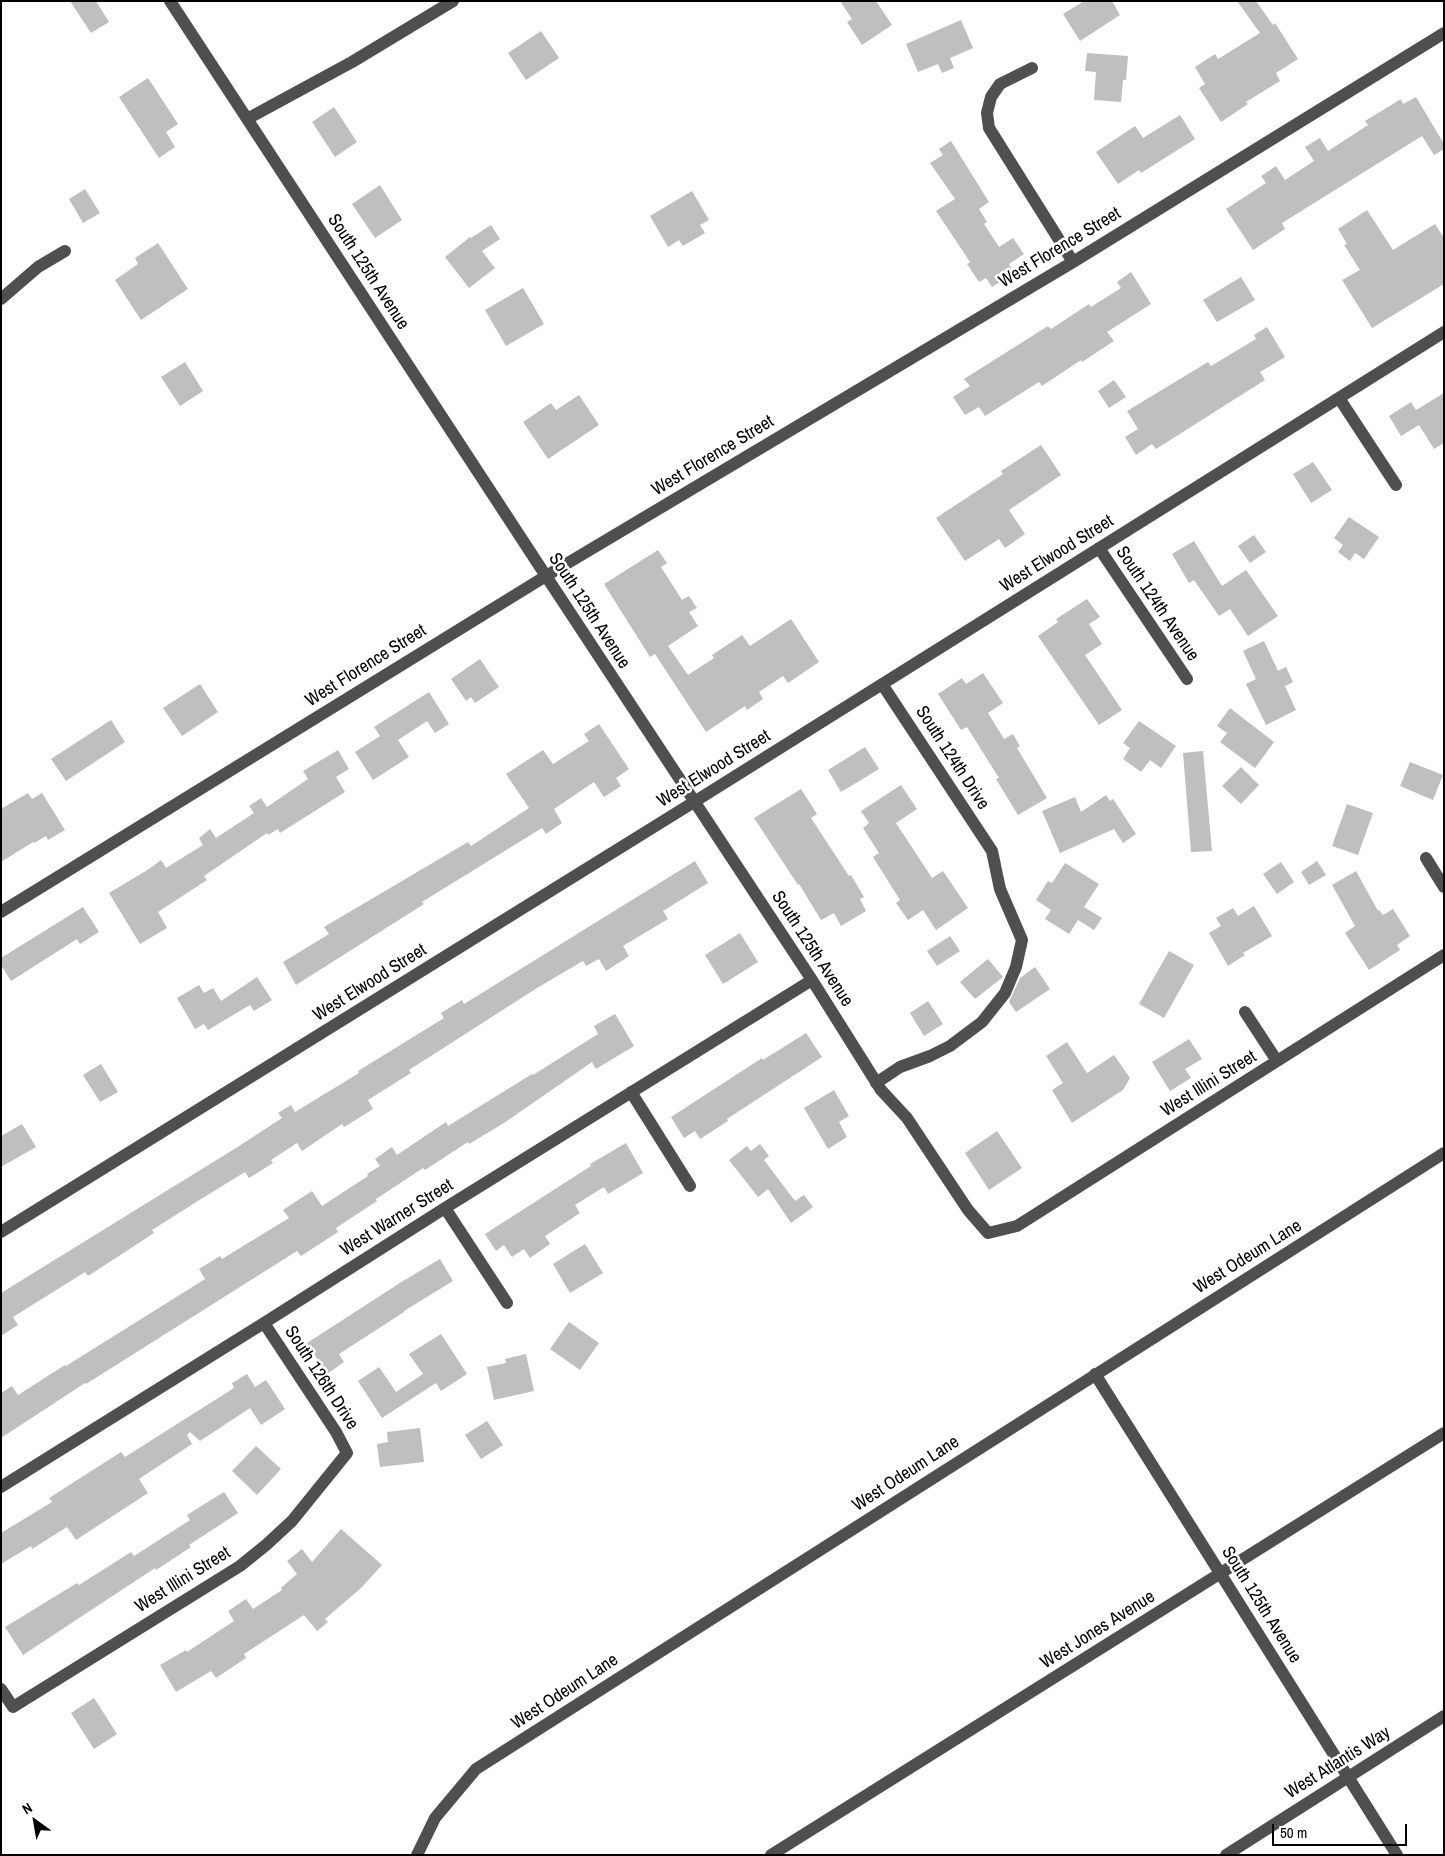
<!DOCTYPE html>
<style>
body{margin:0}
#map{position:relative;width:1445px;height:1856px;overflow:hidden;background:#fff;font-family:"Archivo Narrow",sans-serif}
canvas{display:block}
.frame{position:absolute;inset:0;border:2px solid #000;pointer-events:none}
.north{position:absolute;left:10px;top:1796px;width:50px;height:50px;-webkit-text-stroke:4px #fff;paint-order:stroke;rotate:328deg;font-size:14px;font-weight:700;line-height:20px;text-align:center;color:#000}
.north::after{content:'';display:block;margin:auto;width:18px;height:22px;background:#000;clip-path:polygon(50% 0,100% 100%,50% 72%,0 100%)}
.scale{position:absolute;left:1272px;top:1824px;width:135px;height:22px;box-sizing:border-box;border:2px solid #000;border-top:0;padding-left:6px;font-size:15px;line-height:18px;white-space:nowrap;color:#000;-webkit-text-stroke:4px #fff;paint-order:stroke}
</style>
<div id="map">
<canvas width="1445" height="1856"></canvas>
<div class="frame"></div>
<div class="north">N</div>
<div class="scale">50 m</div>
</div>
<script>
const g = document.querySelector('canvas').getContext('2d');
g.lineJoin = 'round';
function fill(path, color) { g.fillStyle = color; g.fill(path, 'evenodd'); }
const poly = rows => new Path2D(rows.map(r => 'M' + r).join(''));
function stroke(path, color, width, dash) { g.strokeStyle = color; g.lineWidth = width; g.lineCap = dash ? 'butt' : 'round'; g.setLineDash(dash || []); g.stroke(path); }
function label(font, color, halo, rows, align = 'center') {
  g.font = font + ' "Archivo Narrow",sans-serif'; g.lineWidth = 5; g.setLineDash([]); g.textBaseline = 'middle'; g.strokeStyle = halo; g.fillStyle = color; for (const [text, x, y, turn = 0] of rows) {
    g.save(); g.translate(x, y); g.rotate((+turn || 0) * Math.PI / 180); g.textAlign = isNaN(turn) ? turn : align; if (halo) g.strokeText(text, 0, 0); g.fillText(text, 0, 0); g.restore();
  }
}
fill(poly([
 [70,1,96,1,109,22,91,33],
 [840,1,876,1,892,25,862,45,847,22,852,19],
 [1084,1,1112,1,1120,15,1080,41,1063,14],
 [1237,1,1256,1,1273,25,1275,23,1298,59,1276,73,1280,81,1246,102,1248,104,1221,122,1199,88,1205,84,1195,67,1215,54,1218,59,1260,33],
 [961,20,973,48,950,58,954,68,942,73,938,64,918,72,906,44],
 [541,31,559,58,526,80,508,53],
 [1087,53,1128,56,1126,80,1123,80,1121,102,1094,100,1096,72,1085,71],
 [148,78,178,124,166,132,175,147,159,158,119,97],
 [1416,97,1444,144,1444,149,1434,155,1422,136,1282,223,1285,229,1253,250,1226,209,1266,183,1261,176,1276,166,1285,180,1314,161,1305,147,1320,138,1328,151,1368,125,1365,121,1401,99,1403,104],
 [334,107,357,142,335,157,312,122],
 [1180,115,1195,139,1141,173,1139,170,1118,184,1096,152,1135,126,1143,138],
 [951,141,989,202,979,209,987,222,984,224,999,247,1013,238,1024,254,1009,264,1014,273,992,287,986,278,979,282,967,264,970,262,936,211,955,199,930,163,943,155,939,149],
 [380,185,402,220,375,238,352,204],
 [85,189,100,213,83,223,69,199],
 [692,191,709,220,700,225,705,233,683,246,679,240,668,247,650,216],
 [1367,210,1393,250,1435,224,1444,238,1444,284,1372,328,1342,280,1360,270,1344,245,1347,244,1338,229],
 [491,225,500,239,482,251,495,268,469,288,445,257,470,237,471,238],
 [158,243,188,289,141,320,115,280,138,264,135,258],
 [1131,272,1151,304,1107,332,1114,341,1082,362,1081,360,1042,386,1039,382,985,416,979,407,965,415,953,397,970,386,964,379,1048,326,1051,329,1089,304,1091,307,1121,288,1117,282],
 [1241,277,1255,300,1217,322,1203,300],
 [523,288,544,324,506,346,485,310],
 [1267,327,1285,357,1260,372,1265,380,1156,449,1152,444,1136,455,1125,437,1138,429,1127,411,1208,362,1211,366,1256,339,1254,335],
 [185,362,203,391,180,406,161,377],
 [1114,380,1126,397,1109,408,1098,391],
 [1444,393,1444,443,1434,449,1419,425,1401,436,1389,416,1411,402,1416,410],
 [579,395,599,425,548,459,523,422,551,403,556,410],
 [1041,445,1061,475,1009,510,1025,534,1005,548,999,539,965,561,936,518,1003,474,1001,471],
 [1313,462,1332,490,1311,503,1293,474],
 [1349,517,1379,537,1364,559,1355,553,1350,561,1338,552,1343,545,1334,538],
 [1254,535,1266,552,1250,563,1238,546],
 [1194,541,1222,586,1246,570,1278,616,1248,636,1230,609,1219,616,1194,580,1189,583,1172,554],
 [658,550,667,563,661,567,682,600,689,596,697,608,689,612,698,626,668,646,688,675,714,658,712,655,742,635,750,646,791,619,819,662,788,683,783,676,759,692,763,699,747,710,745,706,706,732,655,654,650,657,604,584],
 [1087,599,1100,617,1089,624,1102,644,1085,655,1122,710,1099,725,1038,636,1058,622,1056,619],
 [1264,641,1278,671,1286,667,1293,682,1285,686,1296,710,1266,725,1246,684,1256,679,1243,651],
 [480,659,499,687,475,703,471,697,466,701,451,679],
 [983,673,1003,703,988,713,1004,739,1013,734,1020,746,1017,748,1047,798,1018,815,996,779,999,778,967,727,961,730,938,694,962,678,966,684],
 [200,684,218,712,182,736,163,708],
 [429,692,449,724,435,733,427,721,398,740,409,757,373,780,355,752,380,736,374,727],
 [1230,708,1274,742,1255,768,1220,742,1227,733,1217,726],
 [111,720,125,742,66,781,51,759],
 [1139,721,1176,746,1161,768,1150,760,1141,772,1123,759,1130,748,1123,743],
 [599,724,629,769,616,778,621,786,604,797,594,782,554,809,562,823,546,834,542,828,422,902,424,904,296,985,283,962,329,934,324,927,468,842,471,846,529,808,506,774,543,750,553,764,589,741,584,734],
 [865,747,879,769,841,792,828,770],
 [338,750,349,769,336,777,345,792,280,833,278,829,268,835,267,833,204,876,207,880,158,912,167,928,140,944,109,893,149,869,161,860,166,868,203,845,199,838,210,829,216,838,254,813,249,806,261,798,267,807,308,779,303,771],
 [1203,751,1212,851,1191,852,1183,753],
 [1410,762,1443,775,1433,800,1400,786],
 [1241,767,1259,785,1241,804,1222,786],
 [901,785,917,809,896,823,932,878,943,871,968,908,936,930,923,910,908,920,896,903,900,900,873,857,879,853,863,828,869,823,861,811],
 [801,789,817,814,811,818,849,876,851,875,864,897,860,899,866,911,841,926,834,913,821,920,799,884,798,885,754,818],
 [28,793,32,799,42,793,65,830,48,840,46,836,34,843,33,842,1,862,1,809],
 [1106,795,1110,801,1113,799,1136,834,1123,843,1114,829,1060,853,1042,811,1075,797,1081,812],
 [1347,804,1373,813,1358,855,1332,846],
 [695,861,708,883,663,911,668,919,623,946,629,956,606,971,599,959,586,966,583,961,537,988,409,1070,411,1073,368,1100,373,1109,344,1127,342,1124,302,1151,297,1143,271,1160,273,1163,249,1178,245,1172,201,1199,152,1230,154,1233,125,1252,88,1276,85,1272,13,1317,18,1325,1,1336,1,1293,236,1148,282,1118,278,1113,291,1105,295,1112,359,1073,358,1071,444,1018,441,1013,462,1000,464,1004],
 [1317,861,1326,875,1309,885,1301,872],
 [1281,862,1294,882,1277,894,1263,874],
 [1065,863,1099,884,1084,907,1102,918,1094,930,1078,920,1069,934,1045,919,1051,910,1036,900,1048,881,1052,883],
 [1356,871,1378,911,1379,910,1383,915,1393,909,1410,936,1397,945,1400,950,1369,970,1345,933,1355,926,1332,885],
 [1254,906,1272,936,1243,953,1245,955,1228,966,1209,933,1221,926,1216,918,1233,908,1238,916],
 [83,907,99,932,80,944,77,939,11,981,1,965,1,958],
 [740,933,758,962,723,984,705,955],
 [950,936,960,951,937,966,927,951],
 [1169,951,1194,965,1164,1018,1139,1004],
 [988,959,1003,977,975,999,960,982],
 [1035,967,1050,989,1016,1012,1009,1002,1020,978],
 [257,977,272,1000,254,1011,250,1005,208,1030,204,1024,195,1029,177,998,199,985,204,993,213,988,221,1001],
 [928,1001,943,1024,924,1036,910,1013],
 [615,1014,634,1046,596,1069,592,1062,504,1123,469,1144,468,1142,425,1170,423,1168,376,1199,377,1201,336,1228,338,1232,301,1256,297,1251,86,1384,85,1383,1,1438,1,1393,12,1386,18,1395,65,1365,66,1366,205,1279,199,1269,220,1256,222,1259,289,1218,283,1210,312,1191,322,1206,368,1176,367,1174,380,1166,375,1159,392,1147,397,1155,446,1122,448,1126,532,1074,533,1075,598,1034,594,1026],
 [806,1033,822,1057,727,1119,728,1121,700,1139,695,1131,684,1138,671,1117,762,1058,763,1060],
 [1189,1039,1202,1059,1185,1069,1191,1078,1170,1091,1152,1062],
 [1067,1042,1087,1073,1114,1055,1130,1078,1123,1090,1072,1123,1052,1090,1063,1083,1046,1056],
 [101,1064,118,1092,100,1102,83,1075],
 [834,1090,849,1116,839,1122,847,1137,828,1149,804,1108],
 [22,1124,36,1147,1,1167,1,1136],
 [997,1131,1022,1168,989,1190,965,1153],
 [626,1143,643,1173,608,1194,604,1187,575,1205,580,1213,545,1236,550,1244,530,1258,524,1249,512,1257,504,1245,496,1251,485,1234,591,1166,590,1164],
 [760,1144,769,1156,764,1160,795,1201,804,1195,813,1207,791,1223,768,1189,758,1197,729,1160,747,1146,751,1151],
 [585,1244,603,1273,570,1293,553,1264],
 [440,1259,453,1281,404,1311,404,1312,339,1354,344,1362,327,1374,307,1343,403,1281],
 [569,1322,599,1343,580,1370,550,1349],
 [441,1334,467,1374,441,1391,436,1383,382,1418,358,1381,379,1367,396,1392,423,1374,409,1354],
 [526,1354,534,1391,494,1400,487,1367,506,1363,505,1359],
 [247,1374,255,1387,266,1380,285,1409,261,1425,250,1408,200,1441,190,1432,187,1435,192,1444,139,1479,148,1493,76,1540,67,1527,32,1549,31,1546,1,1564,1,1533,52,1502,49,1498,121,1452,125,1457,234,1388,232,1383],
 [487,1421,503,1445,481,1459,465,1435],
 [420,1428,424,1462,380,1467,377,1444,388,1442,387,1432],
 [256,1446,281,1469,257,1495,232,1471],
 [224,1492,238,1513,189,1545,191,1547,156,1570,155,1568,23,1655,5,1627,77,1583,79,1585,131,1552,134,1556,190,1520,187,1515],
 [341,1529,382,1565,361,1588,325,1619,328,1622,317,1631,304,1615,244,1654,246,1658,216,1678,211,1671,176,1692,160,1665,186,1650,187,1652,234,1621,228,1611,246,1599,253,1609,282,1590,281,1588,297,1574,287,1561,302,1549,312,1562],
 [94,1698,117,1734,94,1749,71,1713]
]), '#bfbfbf');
stroke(poly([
 [170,1,546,576,812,980,881,1090,907,1118,968,1210,988,1233,1017,1226,1444,955],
 [1032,68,1000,84,991,97,987,113,989,128,1073,262],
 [247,119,352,62,453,1],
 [1,299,38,267,65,251],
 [1339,398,1396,485],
 [1099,548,1187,679],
 [1426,858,1444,887],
 [1,912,546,576,1073,262,1444,33],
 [1245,1012,1277,1061],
 [876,1083,900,1067,930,1056,950,1046,982,1022,1005,993,1016,967,1022,940,1000,889,992,851,882,684],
 [631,1092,690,1186],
 [445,1208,507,1303],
 [1,1232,694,802,1444,332],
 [1095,1374,1397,1855],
 [1,1487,264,1323,445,1208,812,980],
 [1,1689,13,1707,240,1566,266,1545,292,1521,347,1453,336,1432,264,1323],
 [417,1855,435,1818,476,1769,1444,1153],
 [771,1855,1444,1433],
 [1226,1855,1444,1716]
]), '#4f4f4f', 12);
label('18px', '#000', '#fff', [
 ["West Florence Street",1060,248,-31],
 ["South 125th Avenue",368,272,57],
 ["West Florence Street",713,456,-31],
 ["West Elwood Street",1057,554,-32],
 ["South 124th Avenue",1157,604,56],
 ["South 125th Avenue",589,611,57],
 ["West Florence Street",366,666,-32],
 ["South 124th Drive",952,758,57],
 ["West Elwood Street",714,769,-32],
 ["South 125th Avenue",812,949,57],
 ["West Elwood Street",370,983,-32],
 ["West Illini Street",1209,1084,-32],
 ["West Warner Street",397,1218,-32],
 ["West Odeum Lane",1248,1257,-32],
 ["South 126th Drive",321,1378,57],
 ["West Odeum Lane",906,1474,-33],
 ["West Illini Street",183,1580,-32],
 ["South 125th Avenue",1261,1605,58],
 ["West Jones Avenue",1098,1630,-32],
 ["West Odeum Lane",565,1692,-33],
 ["West Atlantis Way",1338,1763,-32]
]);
</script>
